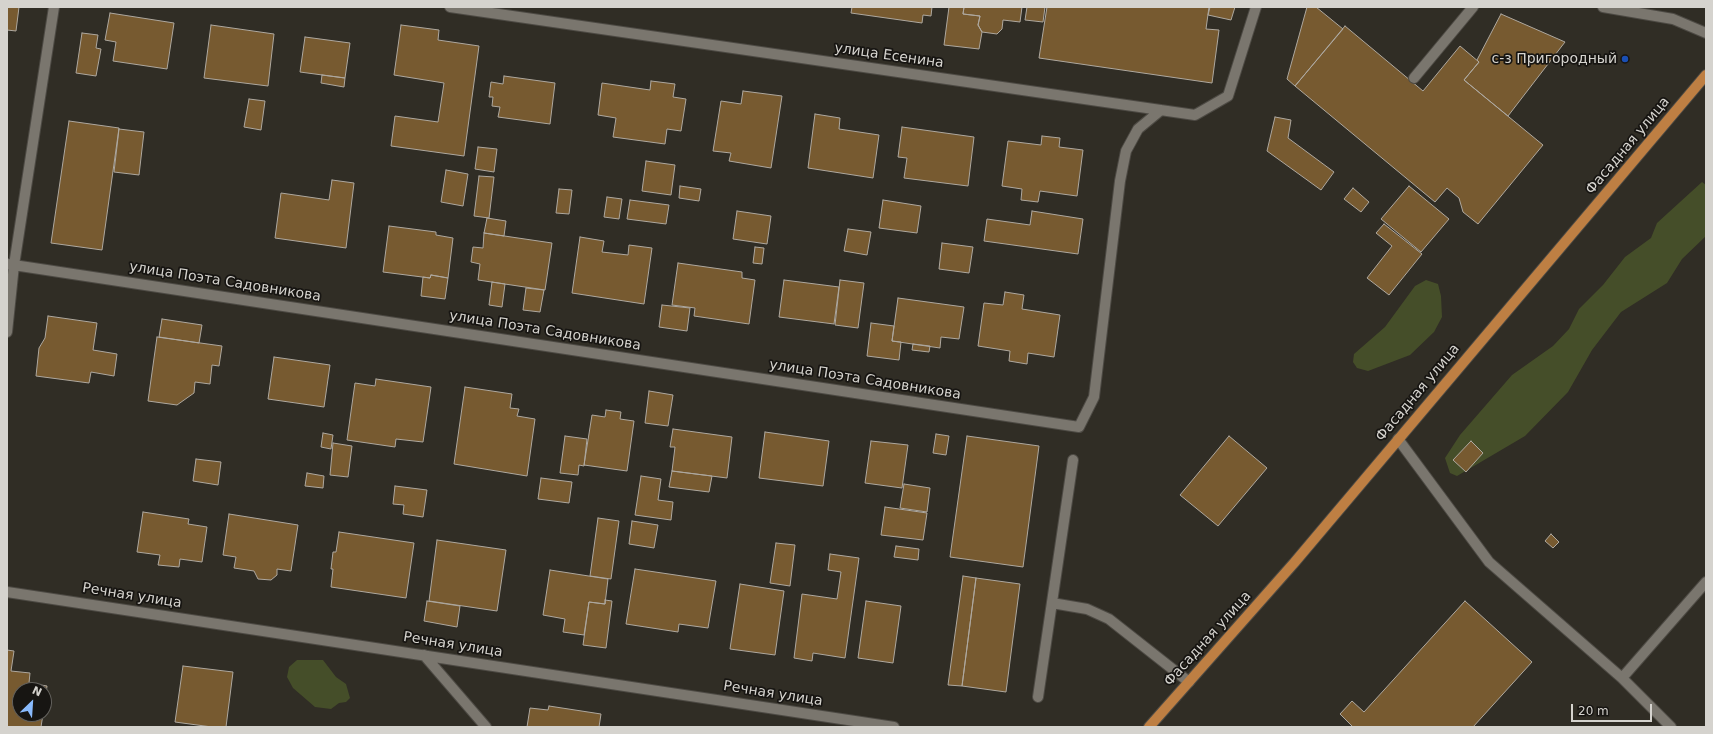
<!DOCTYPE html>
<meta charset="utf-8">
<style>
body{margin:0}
#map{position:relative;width:1713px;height:734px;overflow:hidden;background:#302d25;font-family:"DejaVu Sans",sans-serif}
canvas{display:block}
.frame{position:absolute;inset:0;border:8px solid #d5d3ce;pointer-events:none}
.north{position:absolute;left:12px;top:682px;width:40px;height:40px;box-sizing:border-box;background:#171512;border:1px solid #63615d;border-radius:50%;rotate:25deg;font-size:11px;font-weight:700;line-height:16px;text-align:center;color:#d5d3ce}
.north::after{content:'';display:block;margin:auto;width:14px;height:18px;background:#89bafc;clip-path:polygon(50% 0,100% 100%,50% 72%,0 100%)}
.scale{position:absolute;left:1571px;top:704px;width:81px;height:18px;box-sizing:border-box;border:2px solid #d5d3ce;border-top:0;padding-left:5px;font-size:12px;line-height:14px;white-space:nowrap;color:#d5d3ce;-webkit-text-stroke:3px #171512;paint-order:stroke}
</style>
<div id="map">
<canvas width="1713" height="734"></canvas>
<div class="frame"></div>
<div class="north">N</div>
<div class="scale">20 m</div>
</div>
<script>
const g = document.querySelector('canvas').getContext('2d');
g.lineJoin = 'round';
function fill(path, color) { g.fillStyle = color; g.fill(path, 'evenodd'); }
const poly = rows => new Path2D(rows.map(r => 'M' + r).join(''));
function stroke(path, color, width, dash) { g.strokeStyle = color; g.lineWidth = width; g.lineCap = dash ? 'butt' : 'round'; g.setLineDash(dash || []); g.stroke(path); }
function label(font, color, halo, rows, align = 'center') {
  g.font = font + ' "DejaVu Sans",sans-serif'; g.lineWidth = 3.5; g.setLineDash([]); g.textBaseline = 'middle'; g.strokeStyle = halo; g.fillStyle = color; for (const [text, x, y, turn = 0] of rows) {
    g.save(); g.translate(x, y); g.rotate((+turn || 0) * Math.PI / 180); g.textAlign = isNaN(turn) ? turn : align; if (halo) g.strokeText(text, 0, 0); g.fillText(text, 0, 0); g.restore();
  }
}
fill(poly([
 [1702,182,1706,185,1706,236,1682,259,1667,283,1621,312,1592,350,1568,392,1525,436,1457,476,1450,473,1445,458,1460,435,1512,375,1553,346,1569,329,1579,309,1603,285,1625,257,1651,238,1657,223],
 [1426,280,1438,284,1441,296,1442,317,1434,332,1410,355,1368,371,1357,368,1353,362,1354,354,1385,327,1415,286],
 [297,660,323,660,336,677,346,684,350,698,346,702,339,703,331,709,315,707,293,688,287,677,289,667]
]), '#454e29');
const building = poly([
 [7,7,19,7,16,31,7,30,7,7],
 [852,7,932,7,931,16,923,15,922,23,851,13,852,7],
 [949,7,964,7,963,14,980,16,978,25,982,32,979,49,944,45,949,7],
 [964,7,1022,7,1020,22,1003,20,1002,29,997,34,982,32,978,25,980,16,963,14,964,7],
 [1027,7,1045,7,1043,22,1025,20,1027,7],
 [1047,7,1209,7,1206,29,1219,30,1212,83,1039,58,1047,7],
 [1210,7,1235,7,1231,20,1208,15,1210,7],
 [1307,7,1316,7,1343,29,1295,86,1287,79,1307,7],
 [110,13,174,23,167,69,113,61,116,42,105,40,110,13],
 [1501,14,1565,42,1508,116,1464,80,1479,62,1477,60,1501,14],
 [211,25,274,34,268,86,204,78,211,25],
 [401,25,439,30,438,40,479,46,464,156,391,146,395,116,438,122,444,83,394,75,401,25],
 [1345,26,1423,91,1460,46,1479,62,1464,80,1543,145,1478,224,1463,212,1459,198,1447,188,1435,202,1295,86,1345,26],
 [82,33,98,35,96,48,101,49,96,76,76,73,82,33],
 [305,37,350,43,345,78,300,72,305,37],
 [322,75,345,78,344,87,321,83,322,75],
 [504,76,555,83,550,124,498,117,500,107,492,106,493,97,489,97,491,82,503,84,504,76],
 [651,81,675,84,673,97,686,99,681,131,667,129,665,144,613,137,616,118,598,115,602,83,650,90,651,81],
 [743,91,782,96,771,168,729,161,731,153,713,151,721,101,741,104,743,91],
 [249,99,265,101,261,130,244,127,249,99],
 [815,114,840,118,839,129,879,135,873,178,808,168,815,114],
 [1275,117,1291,120,1288,138,1334,172,1321,190,1267,151,1275,117],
 [69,121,119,128,102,250,51,243,69,121],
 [902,127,974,137,968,186,904,178,907,158,898,157,902,127],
 [119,129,144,132,139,175,114,172,119,129],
 [1042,136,1060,138,1059,147,1083,150,1077,196,1040,191,1038,202,1021,200,1022,189,1002,186,1008,141,1041,145,1042,136],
 [478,147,497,149,494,172,475,169,478,147],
 [646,161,675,165,671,195,642,191,646,161],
 [446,170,468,174,463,206,441,202,446,170],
 [479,176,494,177,489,218,474,216,479,176],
 [332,180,354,183,346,248,275,238,281,193,329,200,332,180],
 [680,186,701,189,699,201,679,198,680,186],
 [1409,186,1449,219,1421,252,1381,219,1409,186],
 [1353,188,1369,202,1361,212,1344,199,1353,188],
 [559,189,572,190,569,214,556,213,559,189],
 [607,197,622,199,619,219,604,217,607,197],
 [630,200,669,205,666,224,627,219,630,200],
 [883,200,921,206,917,233,879,228,883,200],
 [737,211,771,216,767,244,733,239,737,211],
 [1032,211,1083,219,1078,254,984,241,987,219,1030,225,1032,211],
 [487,218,506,221,504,236,484,233,487,218],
 [1384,224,1422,254,1389,295,1367,278,1392,246,1376,233,1384,224],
 [389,226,436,232,436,235,453,238,448,278,431,275,430,278,383,272,389,226],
 [848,229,871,232,867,255,844,251,848,229],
 [484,233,552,243,545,290,478,280,480,264,471,262,473,247,483,248,484,233],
 [580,237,604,241,602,252,628,255,629,245,652,248,644,304,572,293,580,237],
 [942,243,973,247,969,273,939,269,942,243],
 [755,247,764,248,762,264,753,263,755,247],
 [678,263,742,272,742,278,755,280,749,324,694,316,695,308,672,305,678,263],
 [431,275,448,278,445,299,421,296,423,277,430,278,431,275],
 [784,280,839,287,834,324,779,317,784,280],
 [840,280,864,283,858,328,835,325,840,280],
 [492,282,505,284,502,307,489,305,492,282],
 [526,288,544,290,540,312,523,310,526,288],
 [1005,292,1024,295,1022,309,1060,315,1054,357,1028,353,1027,364,1009,361,1010,351,978,346,984,303,1003,305,1005,292],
 [898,298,964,307,959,339,941,337,940,348,892,341,898,298],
 [662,305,690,308,687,331,659,327,662,305],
 [48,316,97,323,93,350,117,354,114,376,91,372,89,383,36,376,39,348,45,338,48,316],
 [162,319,202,325,199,343,159,337,162,319],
 [871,323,894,326,892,341,901,342,899,360,867,356,871,323],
 [157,337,222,346,219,366,212,365,210,384,195,382,194,393,177,405,148,401,157,337],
 [913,344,930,346,929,352,912,350,913,344],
 [274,357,330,365,324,407,268,399,274,357],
 [376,379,431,387,423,442,396,439,395,447,347,440,355,383,375,386,376,379],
 [465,387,512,394,510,408,519,409,517,416,535,419,527,476,454,464,465,387],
 [649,391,673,395,668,426,645,423,649,391],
 [606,410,621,412,620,419,634,421,627,471,584,465,592,415,605,417,606,410],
 [673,429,732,437,727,478,672,471,675,447,670,447,673,429],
 [765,432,829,441,823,486,759,478,765,432],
 [323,433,333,435,331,449,321,447,323,433],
 [936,434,949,436,946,455,933,453,936,434],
 [565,436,587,439,584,466,579,465,578,475,560,473,565,436],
 [967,436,1039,446,1023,567,950,557,967,436],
 [1229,436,1267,468,1218,526,1180,495,1229,436],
 [871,441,908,445,902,488,865,483,871,441],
 [1471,441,1483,453,1466,472,1453,460,1471,441],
 [333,443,352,446,348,477,330,475,333,443],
 [196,459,221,462,218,485,193,481,196,459],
 [672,471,712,476,709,492,669,487,672,471],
 [307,473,324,476,323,488,305,486,307,473],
 [641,476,661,479,658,500,673,502,671,520,635,515,641,476],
 [541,478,572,482,569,503,538,499,541,478],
 [904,484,930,488,927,512,900,508,904,484],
 [395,486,427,490,423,517,403,514,404,505,393,504,395,486],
 [885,507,927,513,923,540,881,535,885,507],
 [143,512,189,519,188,524,207,527,202,562,180,559,179,567,158,565,160,555,137,552,143,512],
 [229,514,298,525,291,571,277,569,277,575,271,580,258,579,254,571,234,568,236,557,223,555,229,514],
 [598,518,619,521,611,579,590,576,598,518],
 [632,521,658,525,654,548,629,544,632,521],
 [339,532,414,543,406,598,331,587,333,569,331,569,333,552,336,552,339,532],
 [1551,534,1559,542,1553,548,1545,541,1551,534],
 [437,540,506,550,497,611,429,601,437,540],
 [776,543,795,545,790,586,770,583,776,543],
 [896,546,919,549,918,560,894,557,896,546],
 [830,554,859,558,845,658,813,653,812,661,794,658,802,594,837,599,841,572,828,570,830,554],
 [635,569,716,581,708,628,679,624,678,632,626,624,635,569],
 [550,570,608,579,605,604,589,602,584,635,563,632,565,619,543,615,550,570],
 [963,576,976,578,962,686,948,685,963,576],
 [976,578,1020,584,1006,692,962,686,976,578],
 [740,584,784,591,775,655,730,649,740,584],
 [605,600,612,601,606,648,583,645,589,602,605,604,605,600],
 [427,601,460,606,457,627,424,621,427,601],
 [866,601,901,606,893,663,858,658,866,601],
 [1465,601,1532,662,1473,727,1351,727,1352,726,1340,714,1352,701,1364,712,1465,601],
 [7,650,14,651,11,671,30,673,29,683,47,686,44,709,44,690,20,690,20,714,43,714,41,727,7,727,7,650],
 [183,666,233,672,226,727,212,727,175,722,183,666],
 [549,706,601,714,599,727,527,727,530,708,548,710,549,706]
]);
fill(building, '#775a30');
stroke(building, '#aea89f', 1);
const minor = poly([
 [450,7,1195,115,1228,96,1256,7],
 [1603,7,1673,19,1706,33],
 [1414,78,1473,7],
 [7,264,1079,427,1094,397,1120,181,1126,151,1138,129,1161,110],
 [7,332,14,265,54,7],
 [1398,439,1489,562,1622,678,1671,727],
 [7,592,894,727],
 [1052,603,1087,609,1109,619,1189,682],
 [424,655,486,727],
 [1622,678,1706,582],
 [1038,697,1073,460]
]);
const major = poly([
 [1149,727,1294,563,1706,75]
]);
stroke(minor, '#4d4a44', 12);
stroke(major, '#4d4a44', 12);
stroke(minor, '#7a766e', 10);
stroke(major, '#be7f43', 10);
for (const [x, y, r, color] of [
 [1625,59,4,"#1a4fb4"]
]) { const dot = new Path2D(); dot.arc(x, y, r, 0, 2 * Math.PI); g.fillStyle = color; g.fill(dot); stroke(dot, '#171512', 1.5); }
label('14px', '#d5d3ce', '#171512', [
 ["улица Есенина",889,56,8],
 ["Фасадная улица",1628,146,-50],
 ["улица Поэта Садовникова",225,282,9],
 ["улица Поэта Садовникова",545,331,9],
 ["улица Поэта Садовникова",865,380,9],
 ["Фасадная улица",1418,393,-50],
 ["Речная улица",132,596,9],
 ["Фасадная улица",1208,639,-48],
 ["Речная улица",453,645,9],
 ["Речная улица",773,694,9]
]);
label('14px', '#d5d3ce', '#171512', [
 ["с-з Пригородный",1617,59]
], 'right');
</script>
